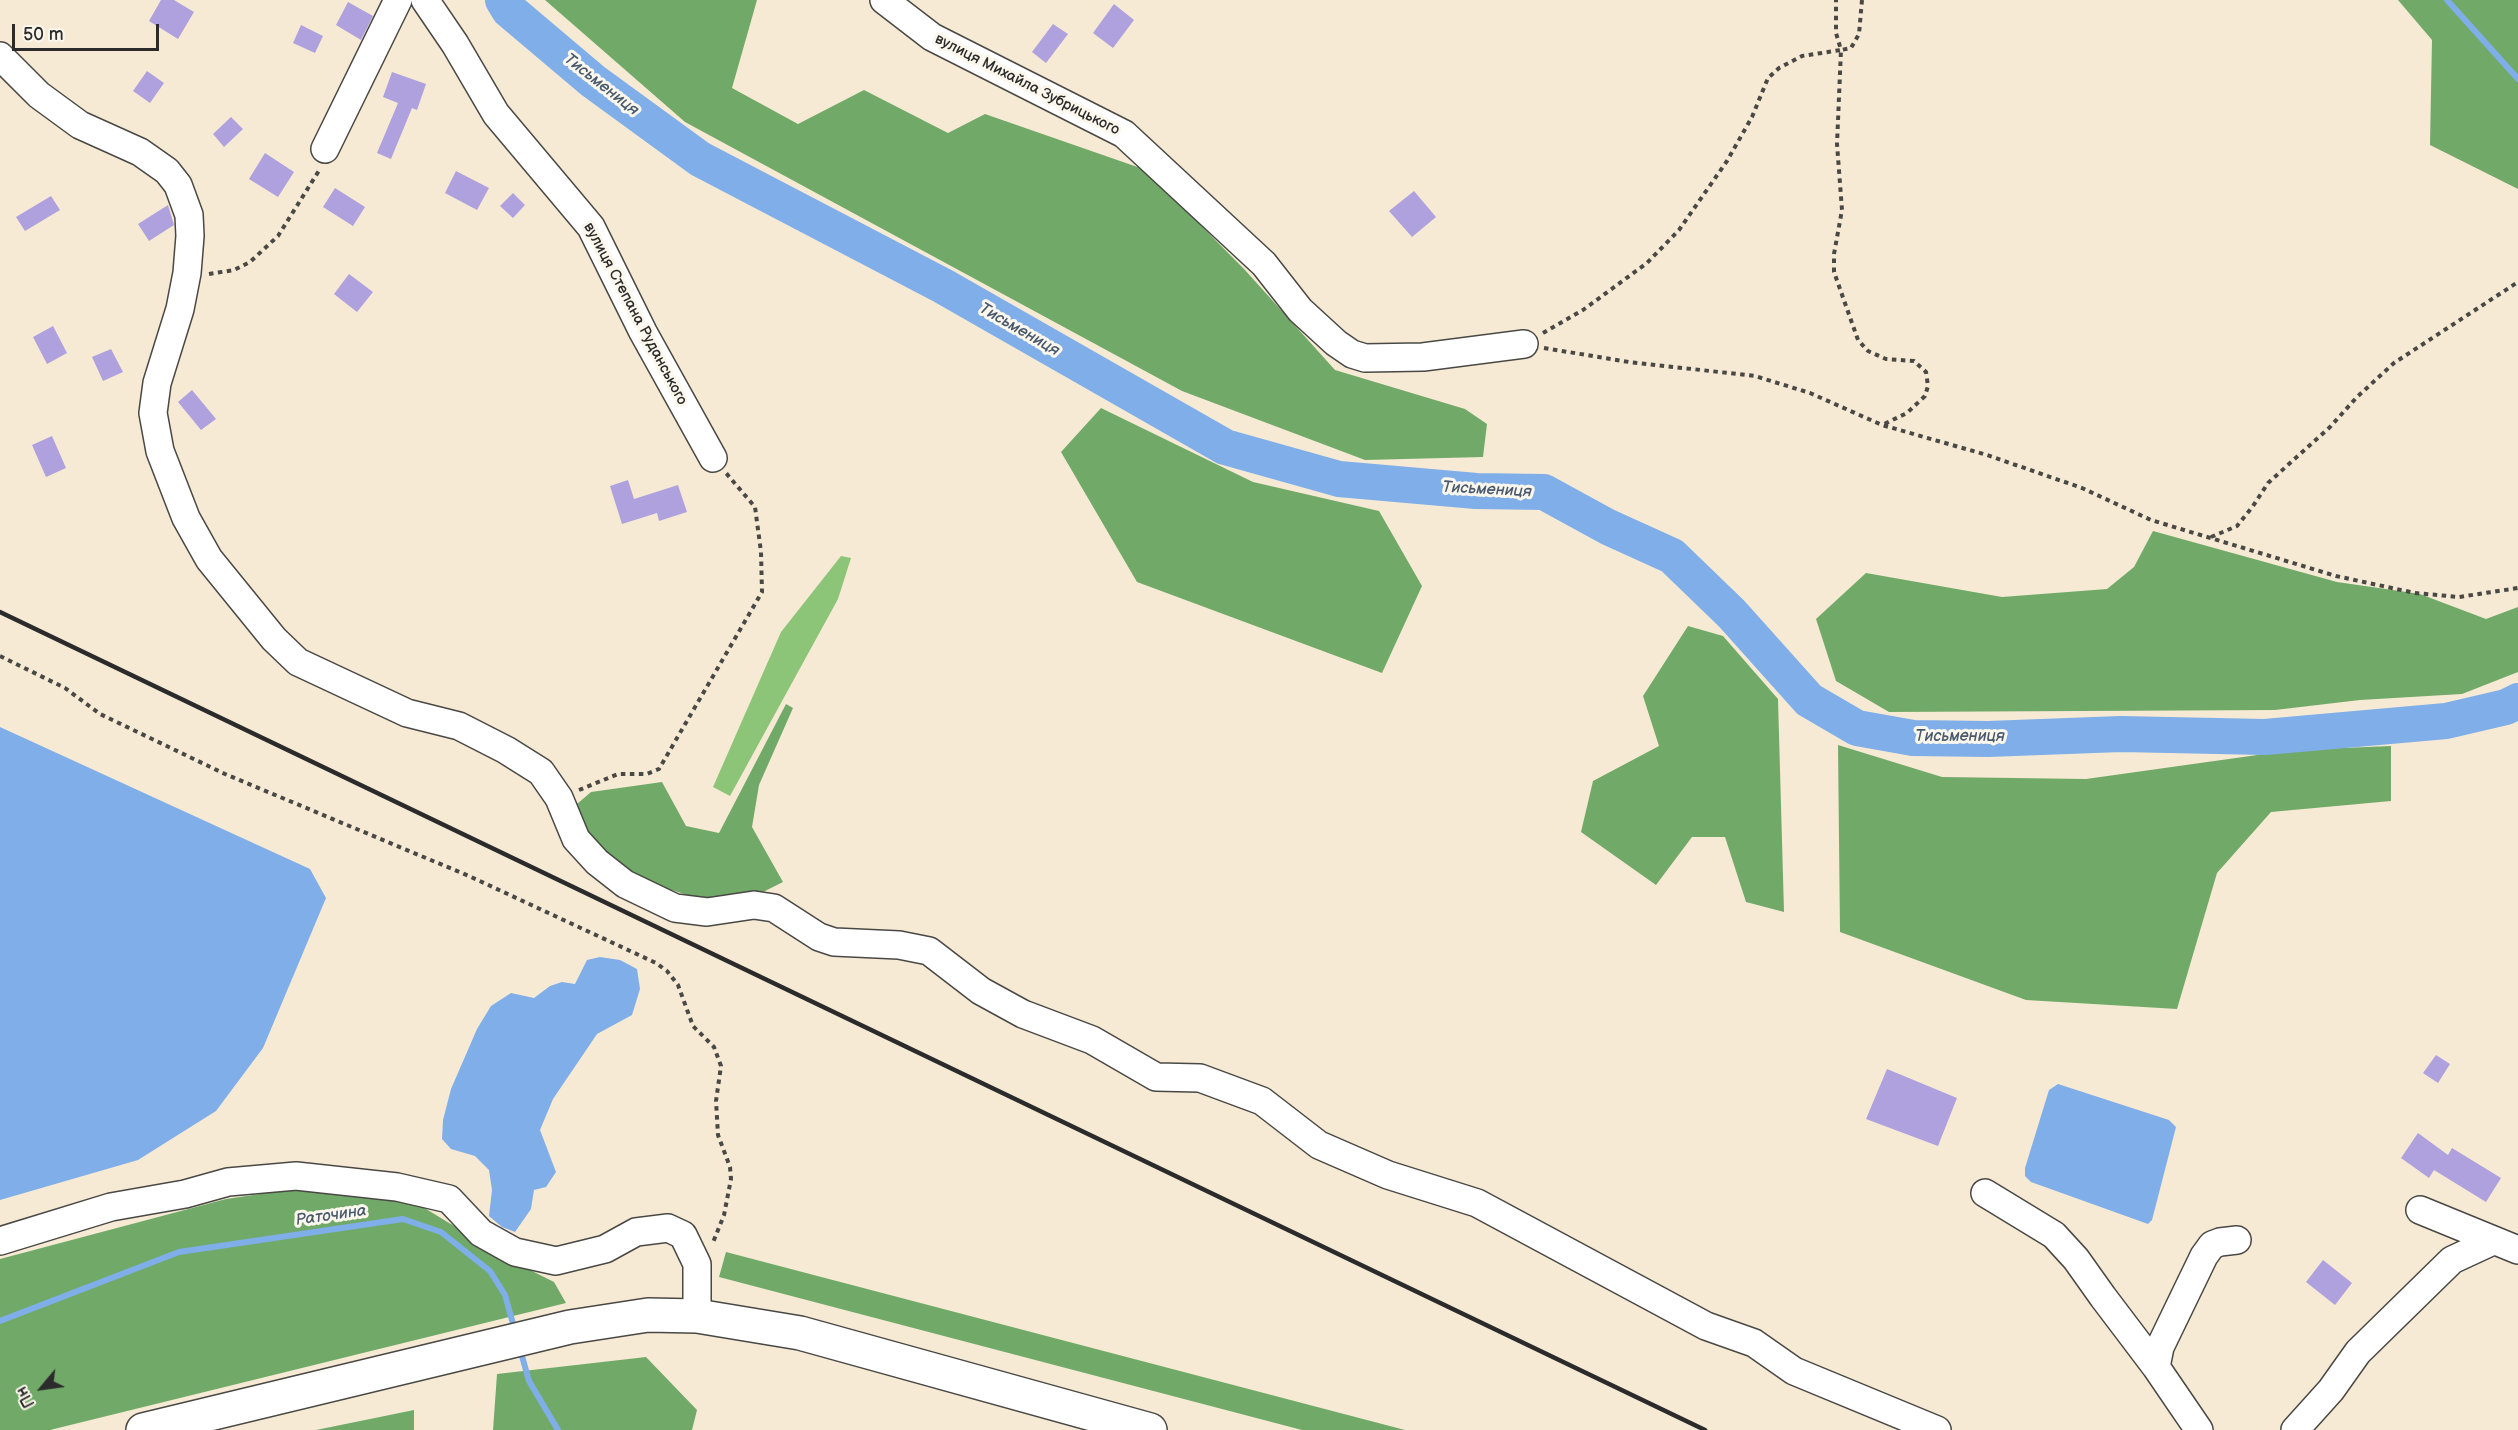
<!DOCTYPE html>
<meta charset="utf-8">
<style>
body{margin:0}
#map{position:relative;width:2518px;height:1430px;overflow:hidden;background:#f6ead5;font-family:"Balsamiq Sans",sans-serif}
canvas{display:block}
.north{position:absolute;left:12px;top:1358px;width:60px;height:60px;-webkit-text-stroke:4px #fbf7ec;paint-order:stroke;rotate:241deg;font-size:16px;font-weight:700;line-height:24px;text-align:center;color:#2b2b2b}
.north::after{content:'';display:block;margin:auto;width:21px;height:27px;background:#2b2b2b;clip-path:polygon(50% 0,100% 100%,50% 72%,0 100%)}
.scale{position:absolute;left:12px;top:24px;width:147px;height:27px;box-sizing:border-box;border:3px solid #2b2b2b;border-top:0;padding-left:8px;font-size:18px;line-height:21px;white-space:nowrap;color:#2b2b2b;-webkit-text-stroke:4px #fbf7ec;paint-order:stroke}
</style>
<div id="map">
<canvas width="2518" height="1430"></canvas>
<div class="north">Пн</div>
<div class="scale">50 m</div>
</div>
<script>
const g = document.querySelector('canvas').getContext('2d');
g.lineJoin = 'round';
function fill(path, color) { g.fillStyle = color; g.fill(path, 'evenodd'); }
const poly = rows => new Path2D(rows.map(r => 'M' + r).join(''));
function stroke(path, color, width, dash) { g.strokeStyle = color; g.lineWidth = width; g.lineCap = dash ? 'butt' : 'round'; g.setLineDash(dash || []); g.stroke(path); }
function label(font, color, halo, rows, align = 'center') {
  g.font = font + ' "Balsamiq Sans",sans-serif'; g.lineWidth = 6; g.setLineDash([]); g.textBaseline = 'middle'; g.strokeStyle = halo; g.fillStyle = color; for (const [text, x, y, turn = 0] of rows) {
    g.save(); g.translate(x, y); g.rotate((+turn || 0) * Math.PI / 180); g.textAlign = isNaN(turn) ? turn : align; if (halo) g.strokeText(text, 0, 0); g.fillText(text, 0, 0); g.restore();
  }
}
fill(poly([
 [841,556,851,558,838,599,730,796,713,787,781,632]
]), '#8cc478');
fill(poly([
 [545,0,757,0,732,88,798,124,864,90,948,133,985,114,1146,170,1245,270,1335,370,1465,409,1487,424,1483,457,1365,460,1182,391,685,122],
 [2398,0,2518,0,2518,189,2430,145,2432,40],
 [1101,408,1253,482,1379,511,1422,586,1382,673,1137,582,1061,452],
 [2153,531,2337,582,2420,594,2486,619,2518,607,2518,672,2462,694,2360,700,2275,710,1889,712,1836,681,1816,619,1866,573,2002,597,2107,589,2134,567],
 [1688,626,1723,636,1778,699,1784,912,1746,902,1725,837,1692,837,1656,885,1581,832,1593,781,1659,746,1643,696],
 [786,704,793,708,759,785,752,827,783,882,763,892,700,899,643,881,588,838,577,804,591,792,662,782,686,826,719,833],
 [1838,745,1942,777,2086,779,2293,750,2391,746,2391,801,2271,812,2217,873,2177,1009,2026,1000,1840,932],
 [294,1189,408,1198,510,1260,554,1282,566,1303,50,1430,0,1430,0,1259,226,1199],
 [726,1252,1405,1430,1302,1430,719,1277],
 [646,1357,697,1410,692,1430,493,1430,497,1374],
 [414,1410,414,1430,316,1430]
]), '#71aa68');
fill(poly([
 [0,727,310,869,326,898,263,1048,216,1111,138,1160,0,1200],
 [600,957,620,960,637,969,640,989,632,1015,597,1034,553,1099,540,1130,556,1172,546,1187,534,1190,531,1209,515,1232,502,1227,489,1216,492,1190,489,1170,475,1156,451,1149,442,1139,443,1120,451,1089,477,1029,491,1006,511,993,534,998,550,986,562,982,575,984,587,960],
 [2058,1084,2169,1120,2176,1127,2152,1220,2148,1224,2031,1182,2025,1176,2025,1168,2049,1090]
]), '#7faee9');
stroke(poly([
 [2447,0,2518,79],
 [0,1321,179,1252,403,1219,441,1232,490,1271,505,1295,515,1331],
 [520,1349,529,1381,558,1430]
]), '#7faee9', 6);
stroke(poly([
 [503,0,509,10,593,81,700,159,943,286,1225,447,1339,479,1476,491,1544,492,1608,527,1672,556,1732,614,1809,700,1857,728,1913,738,1988,739,2121,734,2265,737,2446,721,2506,707,2518,701]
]), '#7faee9', 36);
fill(poly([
 [161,0,174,0,194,12,178,39,149,21],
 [348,2,373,16,361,40,336,25],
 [1114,4,1134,20,1113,48,1093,33],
 [1053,24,1068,34,1046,63,1032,52],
 [301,25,323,36,315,53,293,43],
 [147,71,164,83,150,103,133,91],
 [392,72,426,84,417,110,412,108,391,159,377,153,398,103,383,97],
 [231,117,243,129,224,147,213,134],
 [265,153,294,172,278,197,249,179],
 [456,171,489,188,477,210,445,193],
 [335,188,365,207,353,226,323,207],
 [1414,191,1436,217,1412,237,1389,211],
 [513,193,525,205,513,218,500,206],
 [51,196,60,210,25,231,16,217],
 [168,205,174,225,149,241,138,224],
 [349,274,373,292,357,312,334,294],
 [53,326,67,353,47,364,33,337],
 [111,349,123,372,103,381,92,357],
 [192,390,216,419,201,430,178,402],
 [52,436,66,468,46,477,32,445],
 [628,480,634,499,678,485,687,512,659,521,657,513,622,524,610,486],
 [2436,1055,2450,1064,2438,1083,2423,1073],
 [1887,1069,1957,1098,1938,1146,1866,1119],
 [2418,1133,2448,1155,2452,1148,2501,1178,2486,1202,2434,1170,2429,1178,2401,1158],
 [2323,1260,2352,1283,2335,1305,2306,1282]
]), '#aea1de');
const minor = poly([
 [425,0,455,44,496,114,591,227,643,332,713,458],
 [884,0,932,37,1124,134,1264,264,1300,310,1336,343,1352,354,1365,358,1423,357,1524,344],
 [0,56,39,95,80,125,140,152,167,171,178,185,189,215,190,236,187,273,180,309,157,383,153,413,160,451,186,518,209,559,274,639,298,662,407,713,459,726,506,750,541,772,559,798,576,839,597,862,625,884,675,908,707,912,754,905,774,908,819,937,834,942,899,945,929,951,981,991,1023,1014,1092,1040,1156,1077,1200,1078,1262,1101,1319,1145,1388,1175,1477,1203,1706,1326,1754,1343,1794,1371,1937,1430],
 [325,149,398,0],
 [1985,1193,2054,1235,2076,1259,2103,1297,2156,1367,2199,1430],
 [2420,1210,2518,1250],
 [0,1241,111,1207,185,1194,228,1182,296,1176,397,1187,449,1199,481,1233,515,1252,556,1261,605,1249,636,1232,668,1228,683,1235,697,1264,697,1316],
 [2156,1367,2160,1347,2204,1256,2212,1245,2220,1242,2237,1240],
 [2295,1430,2331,1390,2358,1352,2452,1260,2493,1241]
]);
const major = poly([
 [143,1430,570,1327,648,1315,697,1316,800,1333,1150,1430]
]);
stroke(minor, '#494844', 30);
stroke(major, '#494844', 36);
stroke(poly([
 [1862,0,1859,34,1851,48,1841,50,1837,144,1842,210,1834,254,1834,272,1858,340,1868,351,1886,359,1914,361,1926,372,1928,386,1925,396,1907,413,1882,425],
 [209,274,234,270,250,262,278,236,320,169],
 [1543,333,1583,310,1647,263,1679,230,1727,161,1752,117,1768,78,1779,68,1802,56,1841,50,1836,33,1836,0],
 [1544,348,1629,362,1755,376,1810,393,1882,425,1987,455,2082,488,2151,520,2336,576,2415,593,2459,597,2518,588],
 [2211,537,2237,526,2253,506,2268,483,2330,427,2357,397,2394,363,2518,282],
 [0,656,65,688,100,714,225,774,469,876,656,963,667,971,678,985,693,1026,714,1047,721,1066,716,1101,718,1135,730,1167,731,1179,724,1215,712,1245],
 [579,790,618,774,647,774,659,769,762,592,761,552,755,507,726,473]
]), '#494844', 4, [4.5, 4.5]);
stroke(minor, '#fff', 27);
stroke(major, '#fff', 33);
stroke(poly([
 [0,612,1705,1430]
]), '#2b2b2b', 4.5);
label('15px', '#2b2b2b', '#fbf7ec', [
 ["вулиця Михайла Зубрицького",1027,85,27],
 ["вулиця Степана Руданського",635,314,62]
]);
label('italic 16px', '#48596e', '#fbf7ec', [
 ["Тисьмениця",601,85,38],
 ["Тисьмениця",1019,330,30],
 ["Тисьмениця",1487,490,3],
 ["Тисьмениця",1960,737],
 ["Раточина",331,1216,-8]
]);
</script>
